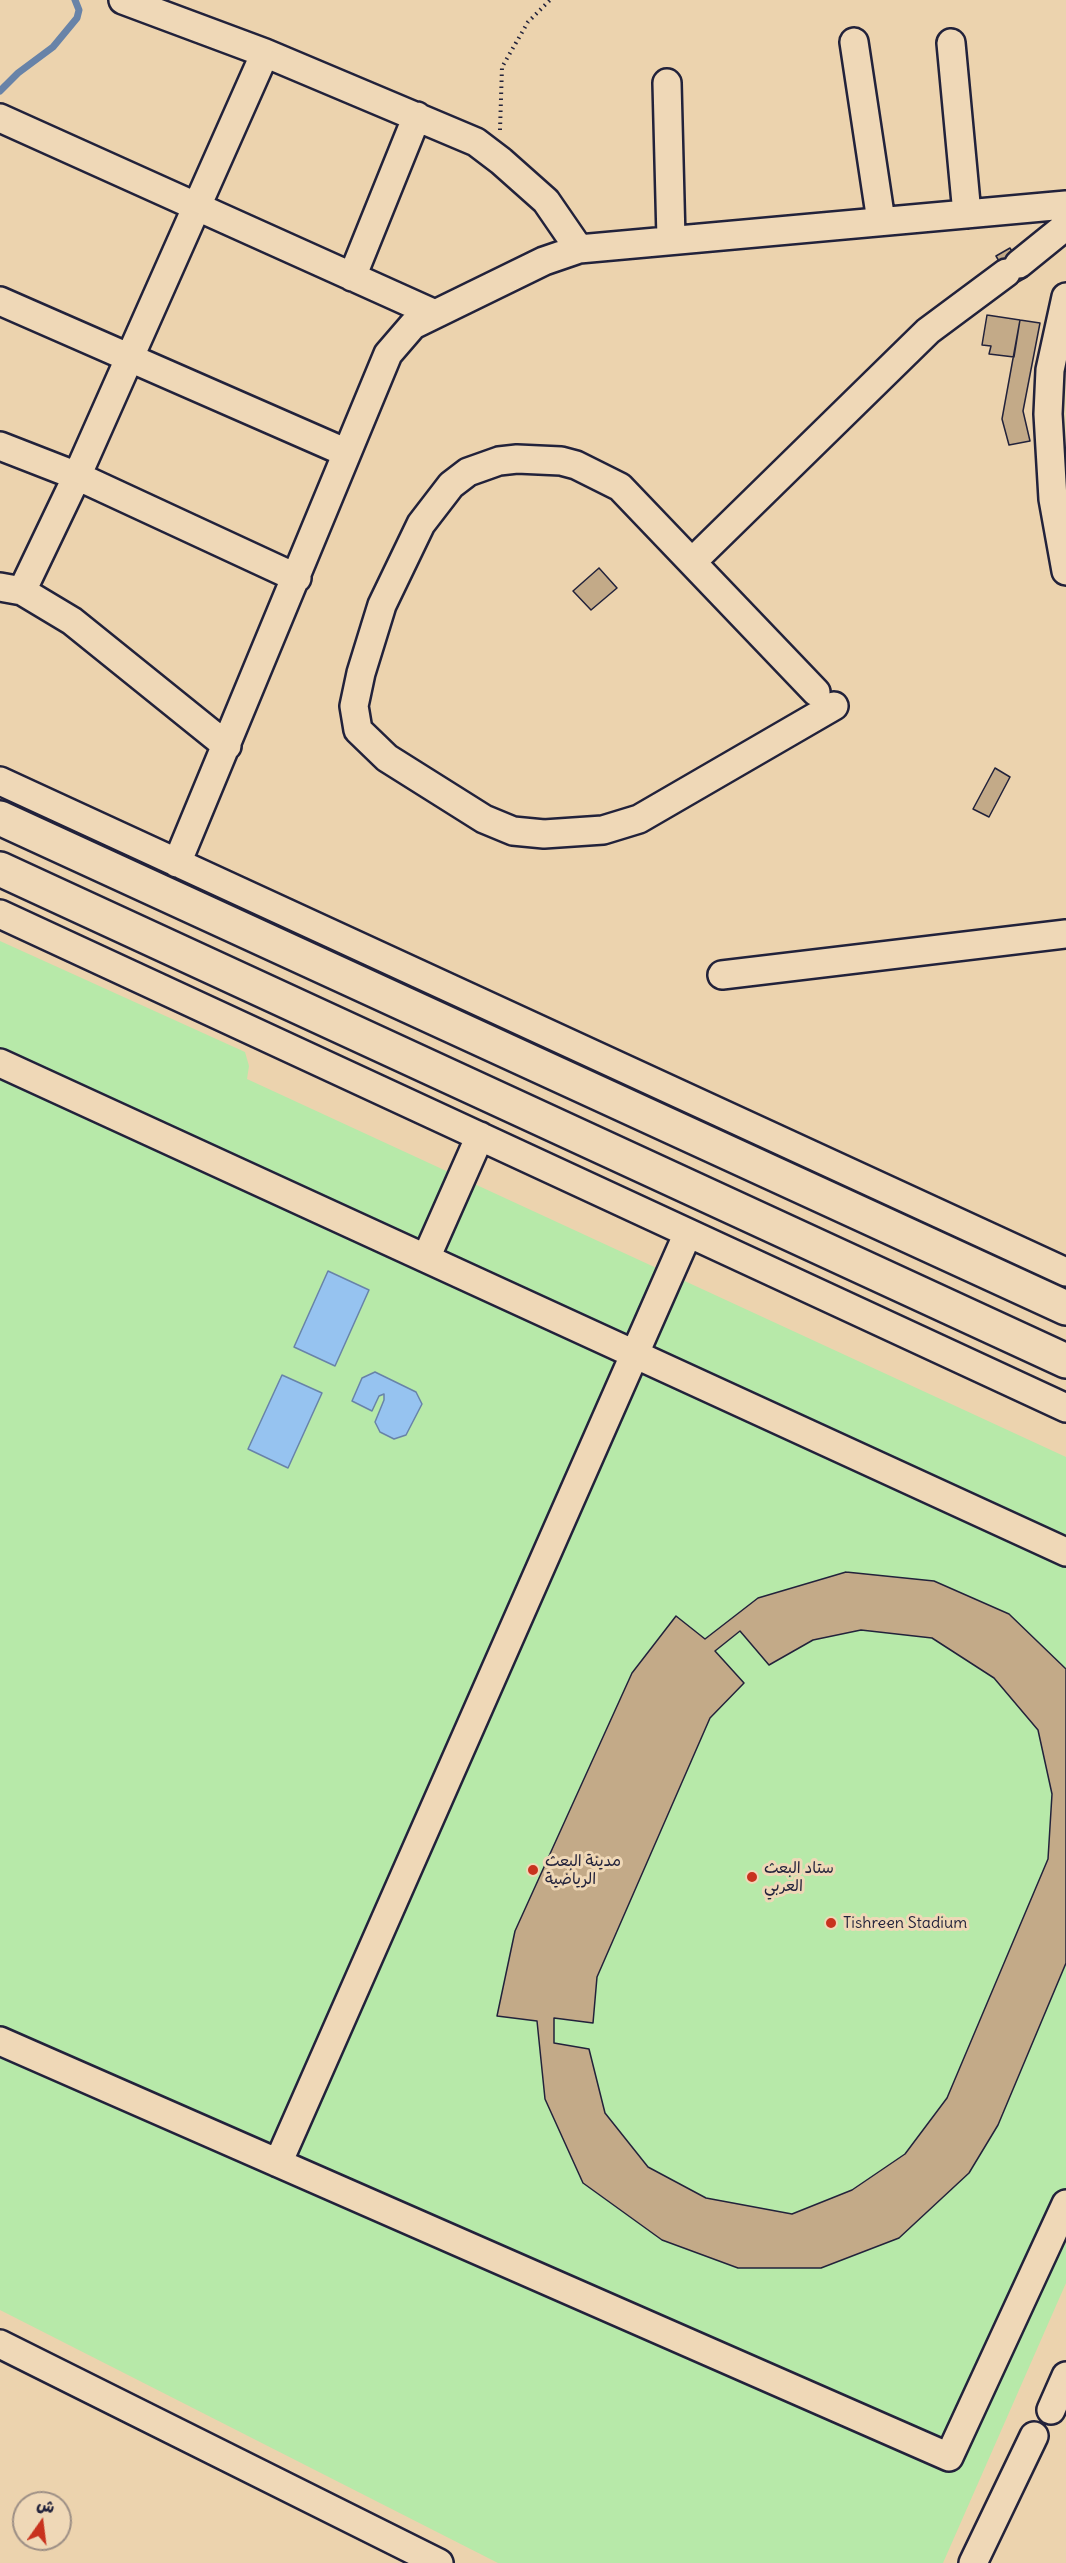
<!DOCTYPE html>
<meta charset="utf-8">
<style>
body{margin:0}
#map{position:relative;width:1066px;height:2563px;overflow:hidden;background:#ecd3ae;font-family:Delius,"Playpen Sans Arabic",sans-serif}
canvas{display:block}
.north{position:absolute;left:12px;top:2491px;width:60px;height:60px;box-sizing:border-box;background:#efd8b7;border:2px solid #9d8f85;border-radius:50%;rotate:14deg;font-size:16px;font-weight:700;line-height:24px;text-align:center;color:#22223b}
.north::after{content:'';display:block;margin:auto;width:21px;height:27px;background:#c8321e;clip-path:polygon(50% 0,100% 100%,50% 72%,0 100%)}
</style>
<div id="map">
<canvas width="1066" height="2563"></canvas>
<div class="north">ش</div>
</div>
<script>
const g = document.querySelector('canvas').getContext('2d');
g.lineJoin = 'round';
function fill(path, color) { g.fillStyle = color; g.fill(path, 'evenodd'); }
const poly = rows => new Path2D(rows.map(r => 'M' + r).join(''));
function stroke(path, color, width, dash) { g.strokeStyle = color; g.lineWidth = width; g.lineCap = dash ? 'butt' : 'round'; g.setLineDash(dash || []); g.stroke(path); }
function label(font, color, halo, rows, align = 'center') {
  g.font = font + ' Delius,"Playpen Sans Arabic",sans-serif'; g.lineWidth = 6; g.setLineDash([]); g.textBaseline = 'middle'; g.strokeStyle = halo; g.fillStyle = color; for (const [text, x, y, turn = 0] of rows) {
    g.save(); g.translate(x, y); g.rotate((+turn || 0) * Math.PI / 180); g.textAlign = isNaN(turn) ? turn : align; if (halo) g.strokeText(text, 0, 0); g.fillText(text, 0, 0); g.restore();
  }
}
fill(poly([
 [0,941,245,1052,249,1066,247,1079,1066,1457,1066,2283,943,2563,498,2563,0,2310]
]), '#b7e9a9');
const water = poly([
 [328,1271,369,1290,335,1366,294,1347,328,1271],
 [375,1372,416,1392,422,1404,406,1435,394,1439,380,1432,375,1422,384,1400,384,1394,379,1396,372,1411,352,1401,362,1378,375,1372],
 [282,1375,322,1393,288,1468,248,1449,282,1375]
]);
fill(water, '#96c3f0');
stroke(water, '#6883a8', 1.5);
stroke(poly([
 [0,91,18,73,53,47,77,18,79,10,75,0]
]), '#6883a8', 7);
const building = poly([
 [1010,248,1027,277,1013,285,996,256,1010,248],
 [987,315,1020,320,1014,357,989,354,991,346,982,345,987,315],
 [1020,320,1040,323,1023,411,1030,441,1009,445,1002,419,1020,320],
 [599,568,617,588,591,610,573,591,599,568],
 [995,768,1010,777,989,817,973,809,995,768],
 [846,1572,934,1581,1009,1614,1066,1669,1066,1963,998,2125,969,2173,899,2238,821,2268,738,2268,662,2240,583,2183,545,2099,537,2021,497,2016,515,1931,632,1673,676,1616,705,1639,758,1598,846,1572],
 [861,1630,932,1638,994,1678,1038,1730,1052,1794,1048,1859,947,2098,905,2154,852,2190,792,2214,706,2198,648,2167,605,2113,589,2049,554,2043,554,2018,593,2023,597,1977,710,1718,744,1683,715,1651,740,1631,769,1665,813,1640,861,1630]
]);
fill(building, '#c3aa88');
stroke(building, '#22223b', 1.5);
const minor = poly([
 [123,0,265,53,476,142,501,161,546,201,579,249],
 [854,42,881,221],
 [951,43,967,214],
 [667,83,671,239],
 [0,118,433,313],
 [1019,264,1066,226],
 [352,277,417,116],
 [1066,297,1050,370,1048,414,1053,499,1066,571],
 [0,301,347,453],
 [0,446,77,476,297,578],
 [693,561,928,331,1006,273],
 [0,587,22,591,72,621,227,746],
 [22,591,77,476,265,53],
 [816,692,620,487,576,465,561,461,517,459,499,461,468,472,451,485,421,524,382,605,361,673,354,706,358,730,387,758,484,819,513,831,544,834,603,830,639,819,834,706],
 [0,781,1066,1272],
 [177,863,388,354,413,325,544,261,579,249,1066,205],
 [0,914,1066,1408],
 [722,975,1066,934],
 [0,1063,1066,1552],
 [426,1258,480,1136],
 [0,2041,949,2457,1066,2204],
 [278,2163,688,1233],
 [0,2344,439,2563],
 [1051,2410,1066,2376],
 [973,2563,1034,2436]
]);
const major = poly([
 [0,818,1066,1308],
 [0,869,1066,1361]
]);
stroke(minor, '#22223b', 32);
stroke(major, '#22223b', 38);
stroke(poly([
 [500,130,502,67,528,22,550,0]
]), '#22223b', 4, [1.5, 4.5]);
stroke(minor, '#efd8b7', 27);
stroke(major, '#efd8b7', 33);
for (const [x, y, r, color] of [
 [533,1870,6,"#c8321e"],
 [752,1877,6,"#c8321e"],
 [831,1923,6,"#c8321e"]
]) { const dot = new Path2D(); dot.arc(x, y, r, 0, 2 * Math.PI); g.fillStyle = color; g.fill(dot); stroke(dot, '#efd8b7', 2); }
label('16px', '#22223b', '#efd8b7', [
 ["مدينة البعث",545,1861],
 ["الرياضية",545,1879],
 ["ستاد البعث",764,1868],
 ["العربي",764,1886],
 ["Tishreen Stadium",843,1923]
], 'left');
</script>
